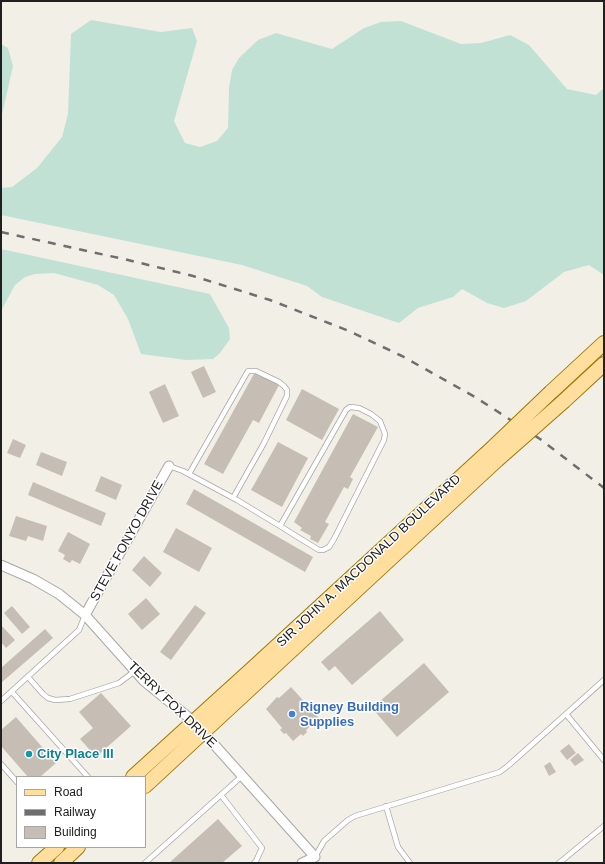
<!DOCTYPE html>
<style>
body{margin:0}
#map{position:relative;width:605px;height:864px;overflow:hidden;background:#f2efe6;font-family:Helvetica,sans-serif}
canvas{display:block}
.frame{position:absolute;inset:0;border:2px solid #202020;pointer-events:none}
.legend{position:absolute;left:16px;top:776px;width:130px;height:72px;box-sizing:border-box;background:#fff;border:1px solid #a6a6a6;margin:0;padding:5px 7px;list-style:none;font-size:12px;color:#202020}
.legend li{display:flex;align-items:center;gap:8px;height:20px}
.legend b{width:20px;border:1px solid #a6a6a6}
</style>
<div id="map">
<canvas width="605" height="864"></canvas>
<div class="frame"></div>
<ul class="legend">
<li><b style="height:5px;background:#ffde9e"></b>Road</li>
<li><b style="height:5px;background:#6e6e6e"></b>Railway</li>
<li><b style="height:11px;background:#c6beb5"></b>Building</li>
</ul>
</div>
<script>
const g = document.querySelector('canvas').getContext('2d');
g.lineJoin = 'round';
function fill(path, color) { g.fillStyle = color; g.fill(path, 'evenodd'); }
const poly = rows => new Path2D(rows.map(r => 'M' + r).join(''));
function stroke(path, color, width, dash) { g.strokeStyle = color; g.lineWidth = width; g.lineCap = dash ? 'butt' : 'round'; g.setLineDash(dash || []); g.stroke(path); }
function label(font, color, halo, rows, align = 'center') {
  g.font = font + ' Helvetica,sans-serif'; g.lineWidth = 3; g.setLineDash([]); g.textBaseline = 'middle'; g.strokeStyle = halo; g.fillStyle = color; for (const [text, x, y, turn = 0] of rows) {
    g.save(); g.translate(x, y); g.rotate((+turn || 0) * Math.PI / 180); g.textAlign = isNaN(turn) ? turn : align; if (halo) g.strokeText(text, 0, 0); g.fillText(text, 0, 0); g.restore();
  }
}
fill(poly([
 [91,20,161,32,192,28,197,41,174,121,185,143,200,147,217,141,228,128,229,88,232,70,239,58,258,40,276,33,332,49,364,28,381,22,401,21,461,44,481,43,510,35,529,45,567,89,596,95,604,88,604,275,589,265,564,272,526,301,504,308,487,303,462,289,453,297,418,308,399,323,322,297,307,286,242,265,1,215,1,188,12,187,37,168,62,137,68,114,71,34],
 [1,44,8,48,13,66,1,119],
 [1,249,210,294,229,328,230,339,220,353,213,359,186,360,141,354,128,319,114,295,98,285,54,273,35,274,25,277,15,285,1,311]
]), '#c2e1d5');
fill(poly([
 [204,366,216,392,203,398,191,372],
 [255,372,279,385,259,423,253,420,223,474,204,464],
 [165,384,179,416,163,423,149,392],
 [302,389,339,409,322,440,286,420],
 [353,414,378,427,350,477,353,479,348,489,344,487,325,522,329,524,318,543,310,539,311,536,300,530,302,528,294,522],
 [13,439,26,445,20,458,7,453],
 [278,442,308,458,282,507,251,490],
 [41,452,67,462,62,476,36,465],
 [101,476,122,485,116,500,95,491],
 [33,482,106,513,101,526,28,495],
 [194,489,313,557,305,572,186,504],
 [16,516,47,526,43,541,28,536,26,541,9,536],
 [176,528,212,548,199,572,163,552],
 [68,532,90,544,80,564,72,560,70,563,63,559,65,555,58,551],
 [144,556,162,573,150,587,132,570],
 [146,598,160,614,142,630,128,614],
 [195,605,206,613,171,660,160,652],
 [12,606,30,627,22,634,4,613],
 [380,611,404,640,352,685,335,666,329,671,321,662],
 [1,625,15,640,6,648,1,642],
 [45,629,53,638,1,683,1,668],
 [424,663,449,692,397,737,372,708],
 [291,687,319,718,306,730,307,732,303,736,301,734,293,741,286,733,284,734,280,730,282,728,266,709,277,697,279,698],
 [101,693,131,726,96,757,80,739,93,728,79,712],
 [16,717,56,763,40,777,28,777,1,746,1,730],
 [569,744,576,753,567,760,560,751],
 [578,753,584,760,575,766,570,760],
 [550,762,556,772,549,776,544,766],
 [218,819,242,846,222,863,169,863]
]), '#c6beb5');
const service = poly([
 [169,466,183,471,237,500,280,526,296,536,319,550,323,550,329,547,334,539,384,440,385,434,380,421,371,414,359,408,350,407,346,410,280,526],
 [189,474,248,371,256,371,279,382,284,386,287,390,287,396,264,443,233,498],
 [28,677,43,694,48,698,55,700,70,699,119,683,135,671],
 [12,692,88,777],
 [1,701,79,630,85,615],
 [566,714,604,760],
 [1,764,17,782],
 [221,795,262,848,256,861,254,863],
 [386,806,398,847,410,863],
 [315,857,324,841,348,820,355,816,500,772,509,765,604,680],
 [145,863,242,776],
 [559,863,604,826]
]);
const minor = poly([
 [1,565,33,579,59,594,85,615,144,681,193,721,315,857],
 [85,615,169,466],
 [302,863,315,857]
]);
const primary = poly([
 [551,392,604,343],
 [564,401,604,364],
 [133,777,252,669,486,454],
 [145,786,497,460],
 [39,863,57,847],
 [61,863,78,847]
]);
stroke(service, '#a7a7a7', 6);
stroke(minor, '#a7a7a7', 11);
stroke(primary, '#9d7700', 16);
stroke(service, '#fff', 4.5);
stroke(minor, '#fff', 9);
stroke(primary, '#ffde9e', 14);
stroke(poly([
 [1,232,128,260,193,276,270,300,349,331,402,356,475,397,540,439,604,488]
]), '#6e6e6e', 2.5, [8, 8]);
const primaryBridge = poly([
 [486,454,551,392],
 [497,460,564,401]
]);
stroke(primaryBridge, '#9d7700', 16, []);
stroke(primaryBridge, '#ffde9e', 14);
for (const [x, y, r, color] of [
 [292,714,4,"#3f7fe0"],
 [29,754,4,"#0f9aa8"]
]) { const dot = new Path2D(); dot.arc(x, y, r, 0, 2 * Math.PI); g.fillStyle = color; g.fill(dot); stroke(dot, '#fff', 1.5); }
label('13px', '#202020', '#fff', [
 ["STEVE FONYO DRIVE",127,541,-61],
 ["SIR JOHN A. MACDONALD BOULEVARD",369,561,-43],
 ["TERRY FOX DRIVE",172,705,44]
]);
label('bold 13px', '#366cbe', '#fff', [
 ["Rigney Building",300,707],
 ["Supplies",300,722]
], 'left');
label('bold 13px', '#0d838f', '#fff', [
 ["City Place III",37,754]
], 'left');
</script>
